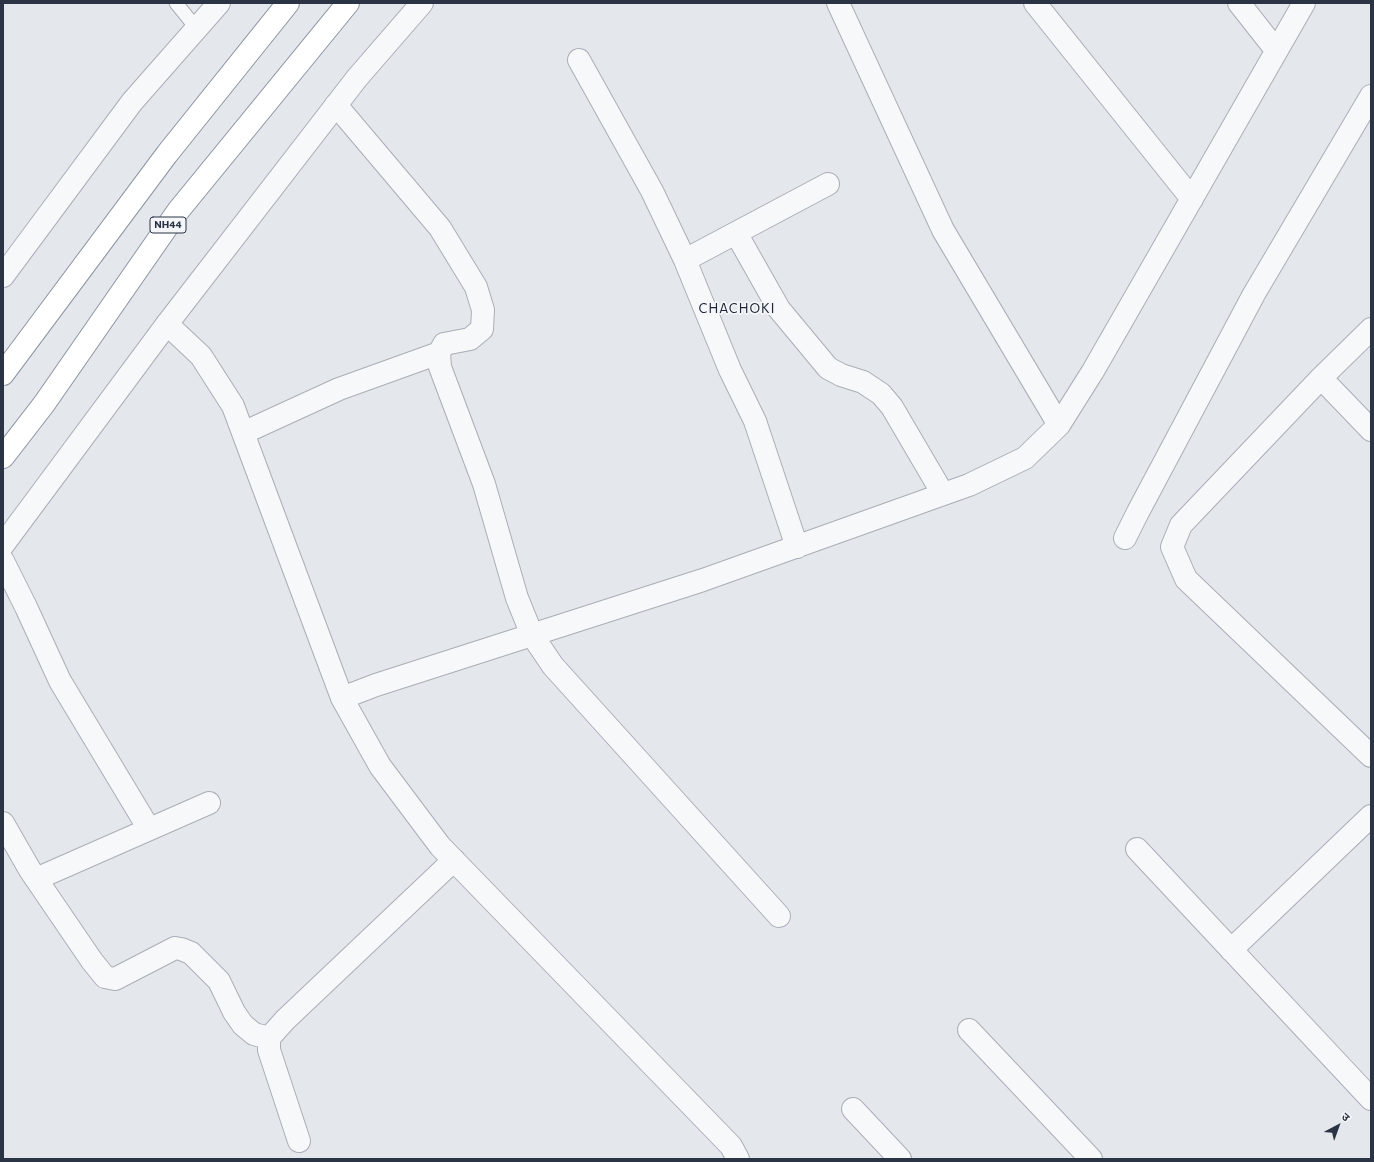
<!DOCTYPE html>
<meta charset="utf-8">
<style>
body{margin:0}
#map{position:relative;width:1374px;height:1162px;overflow:hidden;background:#e4e7ec;font-family:Commissioner,"Noto Sans Devanagari",sans-serif}
canvas{display:block}
.frame{position:absolute;inset:0;border:4px solid #2b3445;pointer-events:none}
.north{position:absolute;left:1318px;top:1106px;width:40px;height:40px;-webkit-text-stroke:3px #f4f6f9;paint-order:stroke;rotate:41deg;font-size:11px;font-weight:700;line-height:16px;text-align:center;color:#2b3445}
.north::after{content:'';display:block;margin:auto;width:14px;height:18px;background:#2b3445;clip-path:polygon(50% 0,100% 100%,50% 72%,0 100%)}
</style>
<div id="map">
<canvas width="1374" height="1162"></canvas>
<div class="frame"></div>
<div class="north">उ</div>
</div>
<script>
const g = document.querySelector('canvas').getContext('2d');
g.lineJoin = 'round';
const poly = rows => new Path2D(rows.map(r => 'M' + r).join(''));
function stroke(path, color, width, dash) { g.strokeStyle = color; g.lineWidth = width; g.lineCap = dash ? 'butt' : 'round'; g.setLineDash(dash || []); g.stroke(path); }
function label(font, color, halo, rows, align = 'center') {
  g.font = font + ' Commissioner,sans-serif'; g.lineWidth = 3.5; g.setLineDash([]); g.textBaseline = 'middle'; g.strokeStyle = halo; g.fillStyle = color; for (const [text, x, y, turn = 0] of rows) {
    g.save(); g.translate(x, y); g.rotate((+turn || 0) * Math.PI / 180); g.textAlign = isNaN(turn) ? turn : align; if (halo) g.strokeText(text, 0, 0); g.fillText(text, 0, 0); g.restore();
  }
}
const service = poly([
 [176,3,197,29]
]);
const minor = poly([
 [838,3,943,230,1059,425],
 [1035,3,1192,199],
 [1239,3,1276,50],
 [579,60,652,191,685,260,730,370,755,421,797,547],
 [336,105,440,228,476,287,483,310,482,329,470,339,444,344,439,353,440,367,484,484,517,598,532,635,553,666,779,916],
 [736,233,779,309,828,368,841,375,863,382,881,394,892,407,943,494],
 [685,260,828,184],
 [167,324,201,356,233,406,342,698,380,766,440,846,731,1146,738,1159],
 [1371,329,1321,378,1181,525,1172,547,1186,579,1371,756],
 [1321,378,1371,430],
 [243,433,339,389,439,353],
 [1125,538,1138,512,1254,294,1371,96],
 [3,561,26,607,60,681,149,829],
 [342,698,376,685,703,580,969,485,1025,458,1059,425,1093,371,1304,3],
 [3,823,30,870,92,961,105,977,115,979,175,948,181,949,191,953,219,981,234,1012,243,1025,254,1034,269,1038],
 [1137,849,1371,1099],
 [36,879,209,803],
 [1231,950,1371,816],
 [969,1030,1091,1159],
 [853,1109,900,1159],
 [299,1141,269,1050,269,1038,285,1020,454,860]
]);
const tertiary = poly([
 [3,276,132,102,219,3],
 [3,545,167,324,357,78,422,3]
]);
const trunk = poly([
 [3,374,167,154,288,3],
 [3,457,44,404,178,211,348,3]
]);
stroke(service, '#a9aeb7', 15);
stroke(minor, '#a9aeb7', 24);
stroke(tertiary, '#a9aeb7', 24);
stroke(trunk, '#8b94a3', 24);
stroke(service, '#f7f8fa', 13);
stroke(minor, '#f7f8fa', 22);
stroke(tertiary, '#f7f8fa', 22);
stroke(trunk, '#fff', 22);
for (const [x, y, w] of [
 [168,225,36]
]) { const box = new Path2D(); box.roundRect(x - w / 2, y - 8, w, 16, 3); g.fillStyle = '#f4f6f9'; g.fill(box); stroke(box, '#2b3445', 1); }
label('bold 10px', '#2b3445', null, [
 ["NH44",168,225]
]);
g.letterSpacing = '1px';
label('13px', '#1d2536', '#f4f6f9', [
 ["CHACHOKI",737,309]
]);
g.letterSpacing = '0px';
</script>
